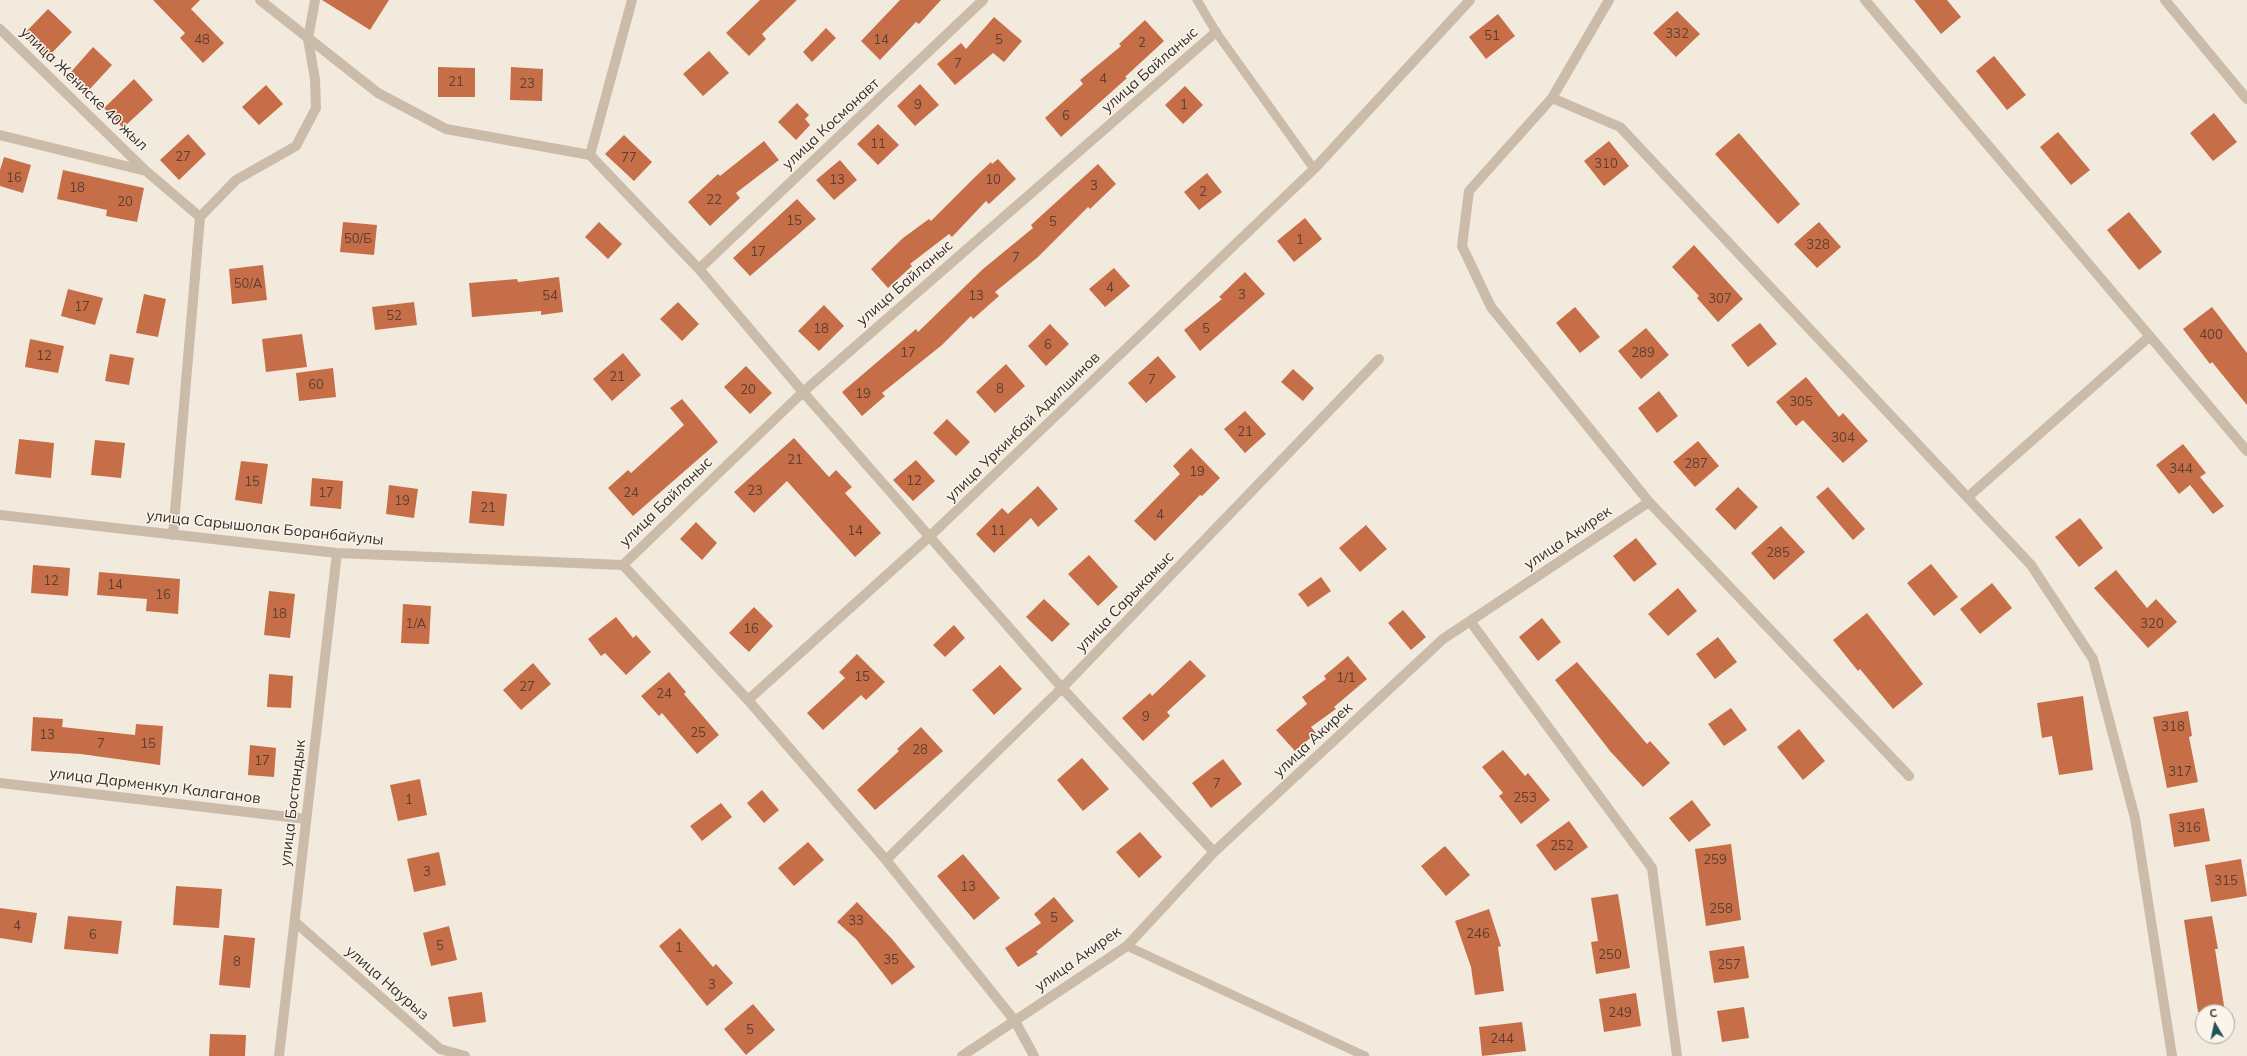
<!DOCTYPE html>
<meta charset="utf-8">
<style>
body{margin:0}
#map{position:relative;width:2247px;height:1056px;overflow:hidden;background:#f3eade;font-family:Mulish,sans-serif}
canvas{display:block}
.north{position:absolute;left:2195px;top:1004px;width:40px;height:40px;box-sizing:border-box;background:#faf4ea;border:1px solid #aca59d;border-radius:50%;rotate:351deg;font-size:11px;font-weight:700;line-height:16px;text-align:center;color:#382f29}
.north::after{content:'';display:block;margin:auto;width:14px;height:18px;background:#1e535a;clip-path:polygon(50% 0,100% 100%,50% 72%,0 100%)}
</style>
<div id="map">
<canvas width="2247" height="1056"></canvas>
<div class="north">С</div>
</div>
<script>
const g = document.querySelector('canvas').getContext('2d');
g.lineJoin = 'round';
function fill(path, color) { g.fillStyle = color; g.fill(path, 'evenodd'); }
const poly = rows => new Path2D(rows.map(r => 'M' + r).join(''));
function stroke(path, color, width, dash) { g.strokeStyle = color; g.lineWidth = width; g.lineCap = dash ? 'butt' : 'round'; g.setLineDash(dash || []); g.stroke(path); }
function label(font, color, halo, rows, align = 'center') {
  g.font = font + ' Mulish,sans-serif'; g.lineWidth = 3; g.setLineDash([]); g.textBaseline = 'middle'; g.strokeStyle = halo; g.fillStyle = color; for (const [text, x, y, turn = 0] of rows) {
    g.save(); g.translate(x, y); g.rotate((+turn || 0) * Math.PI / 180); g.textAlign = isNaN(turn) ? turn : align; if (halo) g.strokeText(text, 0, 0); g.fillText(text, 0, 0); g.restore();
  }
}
fill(poly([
 [153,0,200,0,191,9,224,43,203,63,180,38,185,33],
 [322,0,389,0,370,30],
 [760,0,797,0,762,34,766,39,749,56,726,33],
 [900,0,941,0,919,24,916,22,880,60,861,41],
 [1914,0,1947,0,1961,17,1941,34],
 [48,9,72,32,47,58,23,35],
 [1677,11,1700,34,1676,57,1653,33],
 [1498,14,1515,36,1486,59,1469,37],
 [994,17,1022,41,1004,62,993,53,955,85,937,64,961,43,966,49],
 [1145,20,1164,41,1125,77,1127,78,1061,137,1045,118,1083,84,1080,80,1121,46,1119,44],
 [826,28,836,38,812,62,803,52],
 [93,47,112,65,89,90,70,73],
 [709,51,729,73,703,96,683,74],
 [1994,56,2026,95,2007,110,1976,71],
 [438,67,475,68,475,97,438,97],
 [511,67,543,69,542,101,510,100],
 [134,79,153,100,123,128,104,108],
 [920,84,939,105,915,126,897,106],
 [266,85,283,104,259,125,242,107],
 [1185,86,1203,105,1183,124,1165,105],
 [797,103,809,115,805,119,810,125,796,140,778,122],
 [2214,113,2237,142,2213,161,2190,133],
 [878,124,899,145,878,165,857,144],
 [2058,132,2090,170,2071,185,2040,147],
 [1739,133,1800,204,1778,224,1715,154],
 [188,134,206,154,179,180,160,160],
 [624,135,652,162,634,181,605,154],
 [764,141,779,160,736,193,740,198,710,226,688,202,718,174,720,176],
 [1609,141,1629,166,1604,186,1584,161],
 [4,157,31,165,23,193,0,186,0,170],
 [998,159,1016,179,989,204,986,201,952,237,949,234,910,264,912,266,888,288,871,269,903,238,929,219,931,221,974,178,991,162,992,164],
 [840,160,857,180,834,200,816,180],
 [1098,164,1116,184,1090,209,1088,207,1038,257,995,292,999,296,973,319,971,316,942,345,882,393,885,396,862,416,842,392,916,329,918,332,983,269,1033,228,1031,225],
 [63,170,144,188,137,222,106,216,107,210,57,199],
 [1207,173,1222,192,1199,210,1184,192],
 [797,199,816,219,750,276,733,258],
 [2129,212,2162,252,2139,270,2107,230],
 [1305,218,1322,239,1294,262,1277,241],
 [343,222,377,225,374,255,340,252],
 [599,222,622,244,608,259,585,237],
 [1819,222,1841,247,1817,268,1794,244],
 [1694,245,1743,299,1718,322,1697,298,1699,296,1672,267],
 [263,265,267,300,232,304,229,269],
 [1114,268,1130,286,1105,307,1089,289],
 [1245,272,1265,294,1200,351,1184,330,1222,299,1219,297],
 [559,277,563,312,541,315,541,311,472,317,469,283,517,279,518,282],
 [68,289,103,298,95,325,61,316],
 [144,294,166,299,158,337,136,333],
 [414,302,417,325,375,330,372,307],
 [678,302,699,324,682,341,660,319],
 [824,305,844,326,819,351,798,331],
 [1575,307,1600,337,1580,353,1556,323],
 [2212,307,2247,353,2247,405,2212,362,2210,364,2183,329],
 [1760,323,1777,344,1748,367,1731,345],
 [1050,324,1069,344,1046,366,1028,346],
 [1646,328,1669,355,1641,379,1618,351],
 [302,334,307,367,266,372,262,339],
 [30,339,64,346,58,373,25,367],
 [623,353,641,375,612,401,593,379],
 [110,354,134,358,129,385,105,381],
 [1158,356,1176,377,1146,403,1128,383],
 [1006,364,1025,386,995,413,976,392],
 [746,366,772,393,750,414,724,387],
 [333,368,336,397,299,401,296,373],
 [1293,369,1314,388,1303,401,1281,382],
 [1806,377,1839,417,1843,413,1868,441,1843,463,1803,420,1796,426,1776,402],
 [1659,391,1678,416,1657,433,1638,408],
 [682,399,718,442,633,516,608,488,628,470,631,473,684,425,670,408],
 [1245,411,1266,434,1245,453,1224,429],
 [947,419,970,442,956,456,933,433],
 [794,438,829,477,836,470,852,487,845,493,881,533,855,557,787,481,754,513,734,492],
 [19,439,54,443,51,478,15,474],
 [95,440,125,443,121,478,91,475],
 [1698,441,1719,466,1695,487,1673,462],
 [2183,444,2206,473,2200,477,2224,506,2213,514,2190,485,2179,494,2156,465],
 [1191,448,1220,478,1202,496,1200,495,1155,541,1134,521,1180,474,1173,466],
 [916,460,935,481,913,501,893,480],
 [241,461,268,464,262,504,235,500],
 [312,478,343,481,341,509,310,506],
 [389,485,418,489,414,518,386,514],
 [1038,486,1058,509,1038,527,1031,518,994,553,976,534,1002,508,1008,514],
 [1738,487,1758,507,1735,530,1715,509],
 [1828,487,1865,529,1853,540,1816,497],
 [472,491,507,494,504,526,469,523],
 [2080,518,2103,548,2079,567,2055,537],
 [696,522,717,543,702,560,680,539],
 [1366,525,1387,549,1360,572,1339,548],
 [1781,526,1805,552,1774,580,1751,553],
 [1636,538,1657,564,1634,582,1613,556],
 [1089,555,1118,587,1098,606,1068,574],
 [1931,564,1958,597,1934,616,1907,583],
 [33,565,70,568,68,596,31,593],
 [2116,570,2147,608,2156,599,2177,622,2148,648,2094,588],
 [99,572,180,579,178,614,146,611,147,599,97,595],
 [1321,577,1331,591,1308,607,1298,594],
 [1992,583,2012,608,1980,634,1960,609],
 [1678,588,1697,611,1668,636,1648,614],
 [269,591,295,594,290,638,264,635],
 [1044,599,1070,624,1052,642,1026,617],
 [403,604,431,606,429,644,401,643],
 [754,607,773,626,749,652,729,633],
 [1403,610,1426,637,1411,650,1388,623],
 [1867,613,1923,684,1893,709,1860,669,1858,671,1833,640],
 [616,617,633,638,636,635,651,652,626,675,605,653,601,656,588,639],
 [1542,618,1561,642,1538,661,1519,637],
 [954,625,965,638,945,657,933,645],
 [1718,637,1737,662,1715,679,1696,654],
 [857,654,885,682,866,700,861,695,823,730,807,713,845,678,839,672],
 [1348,656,1367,679,1334,707,1336,709,1311,727,1316,733,1295,751,1276,730,1307,704,1302,697,1326,679,1324,676],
 [1190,660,1206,676,1167,712,1170,716,1143,741,1122,718,1150,693,1152,696],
 [1577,662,1647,744,1650,741,1670,763,1643,787,1610,751,1555,680],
 [533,663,551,684,521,710,503,690],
 [1000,665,1022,689,994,715,972,690],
 [669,672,686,692,684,694,719,735,697,754,662,713,659,716,641,696],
 [269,674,293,676,291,708,267,707],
 [2083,696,2093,770,2059,775,2052,736,2042,738,2037,703],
 [1731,708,1747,730,1724,746,1708,724],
 [2188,711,2192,736,2189,737,2198,782,2167,788,2153,717],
 [33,717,63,719,62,727,135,735,136,724,163,726,160,765,81,754,31,751],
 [921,727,943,751,875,810,857,790,899,751,897,749],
 [1799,729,1825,761,1803,780,1777,747],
 [250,745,276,748,274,777,248,775],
 [1503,750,1525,776,1528,773,1550,800,1521,824,1499,796,1503,793,1482,767],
 [1082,758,1109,789,1083,811,1057,780],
 [1223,759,1242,784,1211,808,1192,783],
 [420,779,427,815,398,821,390,785],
 [762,790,779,810,764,823,747,803],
 [1692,800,1711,825,1689,842,1669,818],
 [721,803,732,817,702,841,690,826],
 [2204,808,2210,841,2174,847,2169,814],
 [1569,821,1588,847,1555,871,1536,845],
 [1140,832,1162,857,1139,878,1116,852],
 [808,842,824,860,794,886,778,868],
 [1731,844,1741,920,1706,926,1695,849],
 [1445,846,1470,875,1446,896,1421,866],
 [439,852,446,885,414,892,407,859],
 [963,854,1000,898,974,920,937,876],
 [2241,859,2247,896,2211,902,2205,865],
 [176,886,222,889,219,928,173,925],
 [1618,894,1630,968,1596,974,1591,942,1598,941,1591,898],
 [1054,897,1074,921,1036,952,1038,954,1018,967,1005,948,1041,923,1034,914],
 [857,902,892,939,915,967,892,985,856,939,837,922],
 [0,908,37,913,32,943,0,938],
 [1489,909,1501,946,1498,947,1504,991,1475,995,1471,967,1455,921],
 [68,916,122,921,118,954,64,949],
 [2212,916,2218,949,2215,949,2225,1012,2198,1012,2184,920],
 [449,926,457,960,431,966,423,933],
 [680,928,713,967,716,964,733,983,707,1006,659,946],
 [224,935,255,938,250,988,219,985],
 [1744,946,1749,978,1714,983,1709,951],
 [482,992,486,1022,453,1027,448,997],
 [1636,993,1641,1026,1604,1032,1599,999],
 [753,1004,775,1030,746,1055,724,1029],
 [1744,1007,1749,1038,1722,1042,1717,1011],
 [1522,1022,1526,1051,1482,1056,1479,1027],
 [210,1034,246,1035,245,1056,209,1056]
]), '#c66e48');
stroke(poly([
 [1197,0,1216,32,1314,169],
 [1127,946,1365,1056]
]), '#cbbba9', 9);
stroke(poly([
 [260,0,378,93,446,129,590,155,699,269,803,392,1062,688,1214,852],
 [1609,0,1552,98,1469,191,1462,246,1491,307,1649,502,1909,776],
 [1865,0,2247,451],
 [2165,0,2247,99],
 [0,29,146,171],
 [1552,98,1620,127,2031,565,2093,659,2135,818,2172,1056],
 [0,135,146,171,200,217],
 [590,155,632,0],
 [699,269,983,0],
 [1968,497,2150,336],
 [0,515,337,553,623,565],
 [173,535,200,217,236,180,296,146,316,108,315,79,308,39,315,0],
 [623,565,803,392,1216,32],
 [623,565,748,700,886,860,1015,1021,1034,1056],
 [1470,621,1652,868,1677,1056],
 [748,700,929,537,1314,169,1470,0],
 [0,783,306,819],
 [886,860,1062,688,1379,359],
 [295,922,440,1049,465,1056],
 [279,1056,337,553],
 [962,1056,1127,946,1214,852,1443,639,1649,502]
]), '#cbbba9', 10);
label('13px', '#5c3f31', null, [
 ["332",1677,34],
 ["51",1492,36],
 ["48",202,40],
 ["14",881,40],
 ["5",999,40],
 ["2",1142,43],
 ["7",958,64],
 ["4",1103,79],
 ["21",456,82],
 ["23",527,84],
 ["9",918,105],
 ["1",1184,105],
 ["6",1066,116],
 ["11",878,144],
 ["27",183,157],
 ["77",629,158],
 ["310",1606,164],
 ["16",14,178],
 ["13",837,180],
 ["10",993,180],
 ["3",1094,186],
 ["18",77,188],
 ["2",1203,192],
 ["22",714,200],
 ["20",125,202],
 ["15",794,221],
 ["5",1053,222],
 ["50/Б",358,239],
 ["1",1300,240],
 ["328",1818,245],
 ["17",758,252],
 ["7",1016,258],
 ["50/А",248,284],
 ["4",1110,288],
 ["3",1242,295],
 ["54",550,296],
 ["13",976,296],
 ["307",1720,299],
 ["17",82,307],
 ["52",394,316],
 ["18",821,329],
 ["5",1206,329],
 ["400",2211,335],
 ["6",1048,345],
 ["17",908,353],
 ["289",1643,353],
 ["12",44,356],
 ["21",617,377],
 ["7",1152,380],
 ["60",316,385],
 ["8",1000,389],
 ["20",748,390],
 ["19",863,394],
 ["305",1801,402],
 ["21",1245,432],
 ["304",1843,438],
 ["21",795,460],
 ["287",1696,464],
 ["344",2181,469],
 ["19",1197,472],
 ["12",914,481],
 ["15",252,482],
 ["23",755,491],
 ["17",326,493],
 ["24",631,493],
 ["19",402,501],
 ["21",488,508],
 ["4",1160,515],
 ["14",855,531],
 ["11",998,531],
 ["285",1778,553],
 ["12",51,581],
 ["14",115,585],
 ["16",163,595],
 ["18",279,614],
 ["1/А",416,624],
 ["320",2152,624],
 ["16",751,629],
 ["15",862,677],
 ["1/1",1346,678],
 ["27",527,687],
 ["24",664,694],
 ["9",1146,717],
 ["318",2173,727],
 ["25",698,733],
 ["13",47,735],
 ["7",101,744],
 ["15",148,744],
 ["28",920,750],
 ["17",262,761],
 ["317",2180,772],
 ["7",1217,784],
 ["253",1525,798],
 ["1",409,800],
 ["316",2189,828],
 ["252",1562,846],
 ["259",1715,860],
 ["3",427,872],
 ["315",2226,881],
 ["13",968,887],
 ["258",1721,909],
 ["5",1054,918],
 ["33",856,921],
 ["4",17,926],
 ["246",1478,934],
 ["6",93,935],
 ["5",440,946],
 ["1",679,948],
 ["250",1610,955],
 ["35",891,960],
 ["8",237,962],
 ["257",1729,965],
 ["3",712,985],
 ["249",1620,1013],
 ["5",750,1030],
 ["244",1502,1039]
]);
label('15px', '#382f29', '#faf4ea', [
 ["улица Байланыс",1150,70,-41],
 ["улица Жениске 40 жыл",84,89,44],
 ["улица Космонавт",831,124,-43],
 ["улица Байланыс",905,283,-41],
 ["улица Уркинбай Адилшинов",1023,427,-44],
 ["улица Байланыс",666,502,-44],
 ["улица Сарышолак Боранбайулы",265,528,6],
 ["улица Акирек",1568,538,-34],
 ["улица Сарыкамыс",1125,602,-46],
 ["улица Акирек",1313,740,-43],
 ["улица Дарменкул Калаганов",155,786,7],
 ["улица Бостандык",293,803,-83],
 ["улица Акирек",1078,959,-35],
 ["улица Наурыз",387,983,41]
]);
</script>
